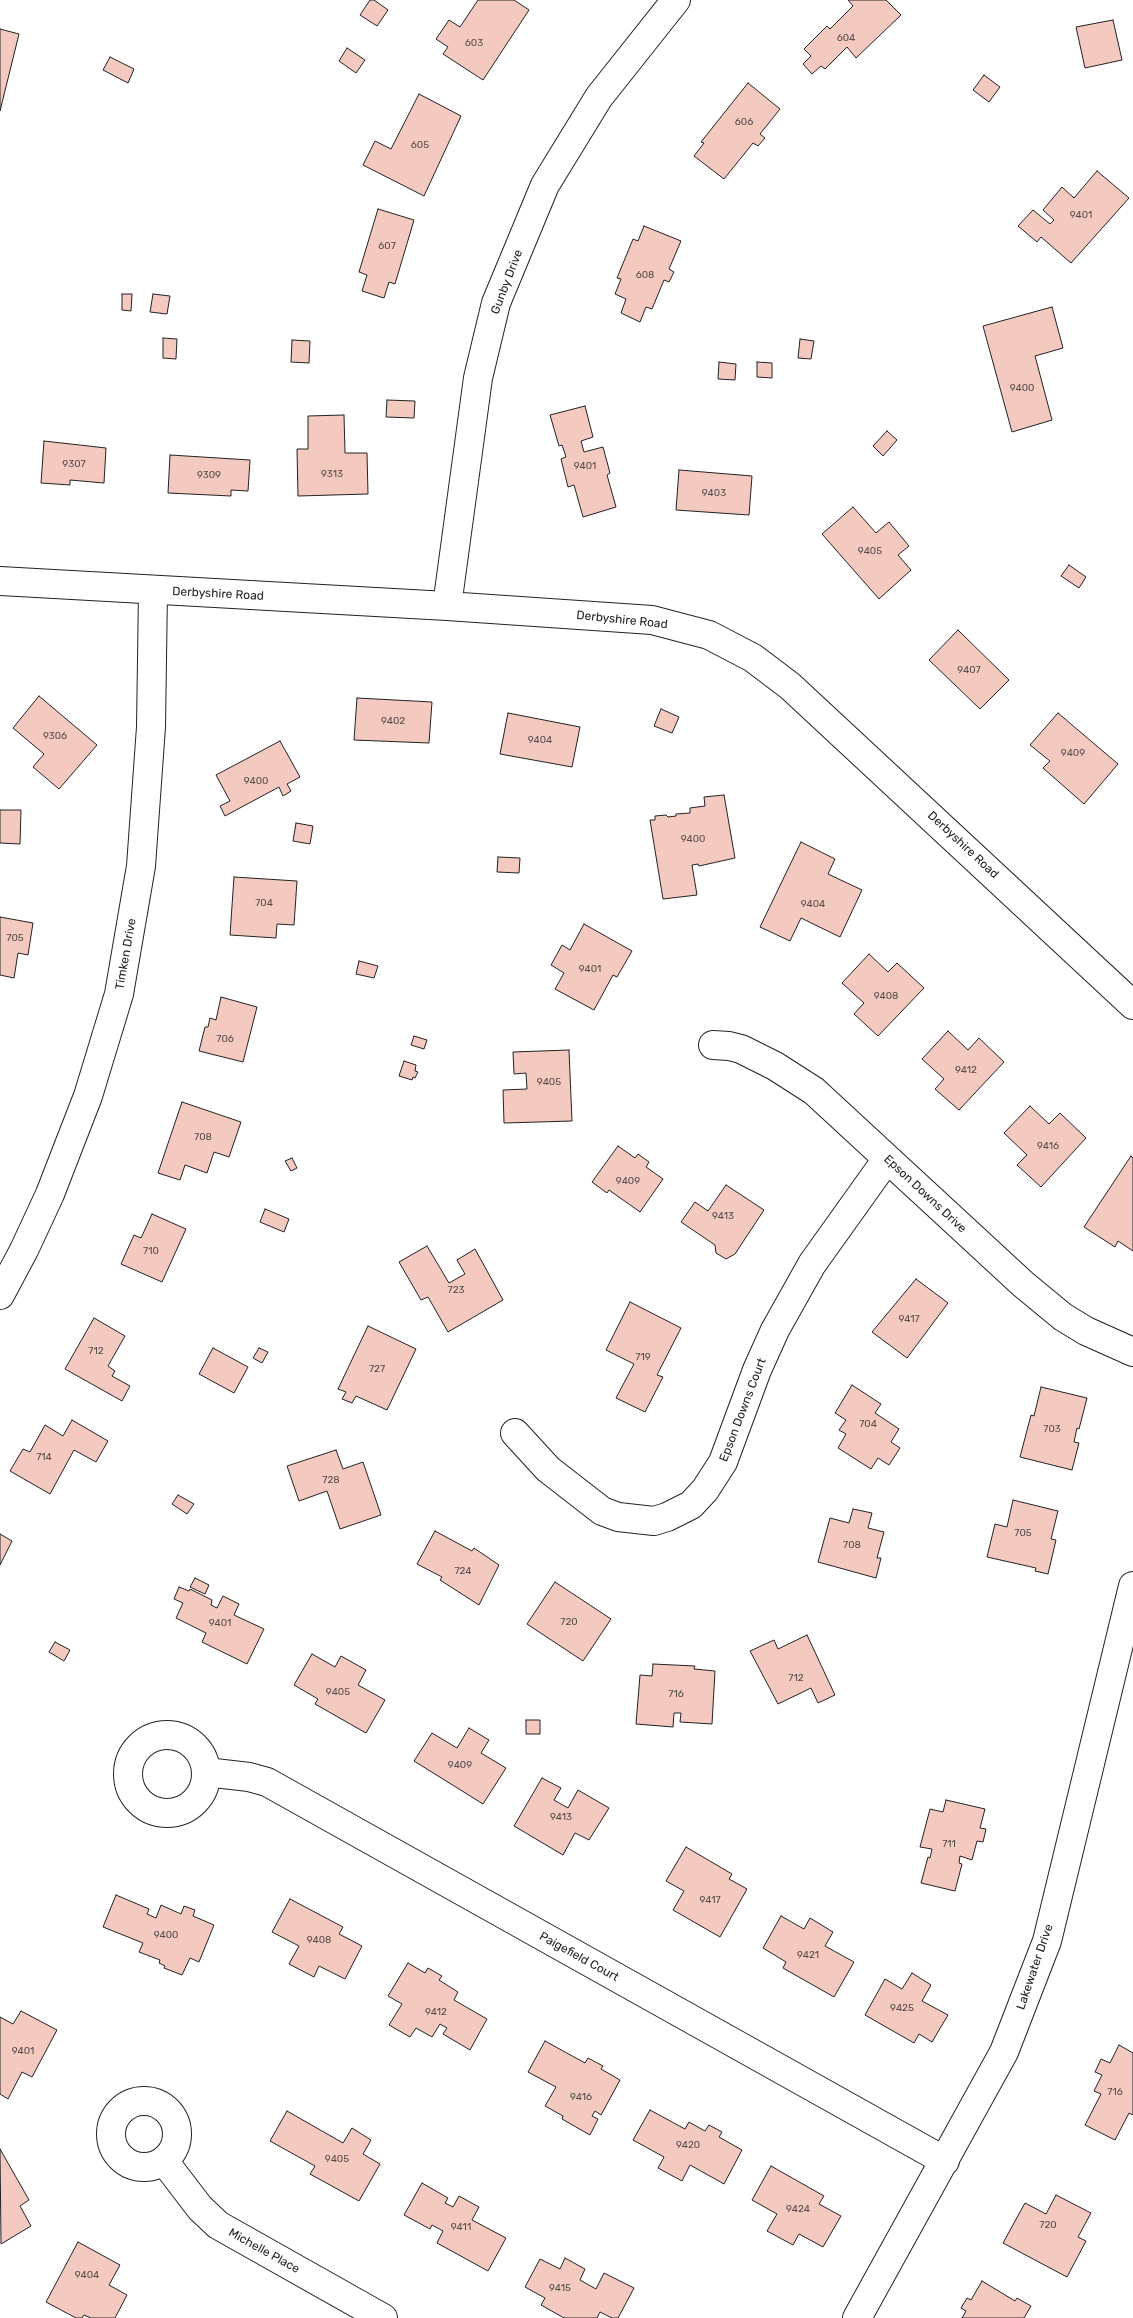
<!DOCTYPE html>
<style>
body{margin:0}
canvas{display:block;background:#fff}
</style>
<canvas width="1133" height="2318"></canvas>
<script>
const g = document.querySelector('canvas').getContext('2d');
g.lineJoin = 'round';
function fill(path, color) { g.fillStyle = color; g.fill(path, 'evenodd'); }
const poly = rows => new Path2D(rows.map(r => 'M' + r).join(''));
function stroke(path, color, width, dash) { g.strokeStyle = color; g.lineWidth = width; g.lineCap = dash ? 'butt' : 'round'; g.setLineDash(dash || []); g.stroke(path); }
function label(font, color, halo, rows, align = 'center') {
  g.font = font + ' Rubik,sans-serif'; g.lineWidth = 4; g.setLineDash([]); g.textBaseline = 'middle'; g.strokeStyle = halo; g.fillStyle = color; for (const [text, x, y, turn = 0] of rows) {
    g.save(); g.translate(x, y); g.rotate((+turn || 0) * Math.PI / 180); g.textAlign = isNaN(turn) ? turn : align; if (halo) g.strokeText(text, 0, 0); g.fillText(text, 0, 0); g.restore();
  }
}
const building = poly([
 [370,0,374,0,388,10,377,26,360,15,370,0],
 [478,0,514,0,529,10,483,80,443,54,448,47,436,39,449,20,460,27,478,0],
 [886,0,901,15,856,58,847,47,825,69,821,66,812,74,803,64,811,56,804,49,827,26,830,29,853,6,848,0,886,0],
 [1113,20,1122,60,1085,68,1076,27,1113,20],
 [0,29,19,34,0,111,0,29],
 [347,48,365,60,356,73,339,61,347,48],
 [110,57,134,69,128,83,103,70,110,57],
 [984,75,1000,87,989,102,973,90,984,75],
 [748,83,780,109,760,134,765,138,758,146,753,143,724,179,694,156,704,143,701,142,748,83],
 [419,94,461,116,424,196,363,165,375,141,391,149,419,94],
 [1097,171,1129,198,1071,263,1041,237,1037,242,1018,226,1033,210,1050,224,1054,220,1043,210,1062,187,1074,198,1097,171],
 [378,209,414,220,395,284,389,282,384,298,362,291,367,275,359,272,378,209],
 [644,226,681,241,669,269,674,272,669,282,664,280,652,309,646,307,640,322,621,313,626,299,615,294,621,279,617,278,633,239,638,241,644,226],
 [122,294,132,294,131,311,122,310,122,294],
 [153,294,170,296,167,314,150,312,153,294],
 [1052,307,1063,348,1035,356,1052,420,1012,432,983,326,1052,307],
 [163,338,177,339,176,359,163,358,163,338],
 [800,339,814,341,811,359,798,358,800,339],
 [292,340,310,341,309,363,291,362,292,340],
 [719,362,736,364,735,380,718,379,719,362],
 [757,362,772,363,772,378,757,377,757,362],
 [387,400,415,401,414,418,386,417,387,400],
 [585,406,593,437,581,441,584,452,603,447,610,473,607,475,616,507,583,517,574,485,568,487,561,459,566,457,562,445,559,446,550,415,585,406],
 [344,415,345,453,367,453,368,494,298,496,297,449,308,449,308,416,344,415],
 [887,431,897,440,883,456,873,446,887,431],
 [44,441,106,448,104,483,70,480,70,485,41,483,44,441],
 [170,455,250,460,248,491,231,490,231,496,168,493,170,455],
 [679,470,752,476,749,515,676,510,679,470],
 [853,507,876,533,889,522,909,546,898,555,911,570,879,599,822,534,853,507],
 [1069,565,1086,577,1079,588,1061,576,1069,565],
 [958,630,1009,680,980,709,929,660,958,630],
 [39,696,97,745,59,789,33,767,44,754,13,728,39,696],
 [357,698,432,702,429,743,354,740,357,698],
 [661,709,679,717,672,733,654,726,661,709],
 [508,713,580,727,572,767,500,754,508,713],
 [1058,713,1118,764,1084,804,1043,768,1050,761,1030,745,1058,713],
 [280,741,300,777,287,784,291,791,283,796,279,787,225,816,220,806,230,801,216,775,280,741],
 [724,795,735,858,699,866,698,864,692,865,697,895,663,899,650,820,655,820,655,816,666,815,668,817,676,816,676,814,690,813,690,808,705,806,704,797,724,795],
 [0,810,21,810,20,844,0,843,0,810],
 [296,823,313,826,310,844,293,841,296,823],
 [801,842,835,859,828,874,862,890,840,937,801,918,790,941,760,927,801,842],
 [498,857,520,858,519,873,497,872,498,857],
 [234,877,297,881,294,925,277,924,276,938,230,935,234,877],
 [0,917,33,923,28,955,18,953,14,978,0,975,0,917],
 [584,924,632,951,617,977,613,975,594,1010,555,989,564,973,551,965,562,945,570,950,584,924],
 [869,954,888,972,897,963,924,988,878,1036,854,1014,864,1003,842,983,869,954],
 [359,961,378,966,374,978,356,974,359,961],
 [221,997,257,1007,243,1062,199,1051,205,1027,208,1027,210,1018,216,1020,221,997],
 [948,1031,968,1050,979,1038,1004,1062,959,1110,935,1089,944,1079,922,1059,948,1031],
 [414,1036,427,1040,424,1049,411,1045,414,1036],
 [569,1050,572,1121,504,1123,503,1090,527,1089,526,1073,514,1074,513,1052,569,1050],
 [404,1061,416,1065,415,1071,418,1072,415,1078,413,1077,412,1080,399,1076,404,1061],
 [182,1102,241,1122,229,1157,214,1152,207,1173,185,1165,180,1180,158,1173,182,1102],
 [1030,1106,1049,1124,1060,1113,1086,1138,1041,1187,1017,1165,1027,1155,1004,1133,1030,1106],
 [618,1146,635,1158,638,1154,649,1162,646,1167,663,1179,640,1212,609,1190,607,1193,592,1182,618,1146],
 [1131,1156,1133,1158,1133,1251,1118,1241,1115,1247,1084,1227,1131,1156],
 [292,1158,297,1168,291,1171,285,1161,292,1158],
 [726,1185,764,1210,735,1254,726,1259,716,1253,715,1245,681,1222,695,1202,708,1211,726,1185],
 [265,1209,289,1219,284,1232,260,1222,265,1209],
 [152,1214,186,1229,162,1282,121,1264,134,1235,141,1238,152,1214],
 [427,1246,449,1283,465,1274,457,1260,475,1249,503,1300,448,1332,428,1297,421,1300,399,1262,427,1246],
 [916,1279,948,1303,907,1358,872,1332,916,1279],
 [630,1302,681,1328,657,1375,663,1377,645,1412,616,1398,634,1364,606,1350,630,1302],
 [94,1318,125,1336,108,1366,115,1371,112,1376,130,1386,122,1401,65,1369,94,1318],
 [368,1326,416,1349,387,1410,356,1396,352,1403,342,1399,346,1392,338,1389,368,1326],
 [213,1348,248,1367,234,1393,199,1374,213,1348],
 [259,1348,268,1352,262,1363,253,1358,259,1348],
 [852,1385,881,1404,875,1413,899,1429,891,1442,900,1448,889,1465,878,1458,871,1469,838,1448,846,1434,839,1430,846,1420,835,1413,852,1385],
 [1041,1387,1087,1398,1079,1429,1077,1428,1074,1442,1079,1443,1072,1470,1020,1457,1031,1415,1034,1416,1041,1387],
 [72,1420,108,1441,96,1462,74,1450,50,1494,10,1471,23,1449,30,1452,45,1425,63,1436,72,1420],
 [336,1450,343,1469,363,1462,381,1515,340,1529,327,1491,299,1501,287,1466,336,1450],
 [178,1495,194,1504,187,1514,172,1504,178,1495],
 [1013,1500,1058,1511,1051,1539,1056,1540,1048,1574,1035,1571,1036,1568,987,1557,995,1524,1007,1527,1013,1500],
 [853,1509,872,1513,868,1528,884,1532,877,1558,881,1558,876,1578,818,1562,830,1518,849,1523,853,1509],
 [435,1531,472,1551,474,1548,499,1565,479,1605,440,1580,442,1577,417,1564,435,1531],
 [0,1534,12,1541,0,1565,0,1534],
 [195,1578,209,1585,205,1594,190,1587,195,1578],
 [555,1582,611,1619,583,1661,527,1624,555,1582],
 [179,1587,189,1591,190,1589,212,1600,211,1605,217,1608,223,1596,239,1604,234,1615,264,1629,247,1664,202,1642,206,1633,176,1618,183,1603,174,1599,179,1587],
 [807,1635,835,1695,818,1703,811,1688,778,1704,750,1651,774,1640,778,1649,807,1635],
 [55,1642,70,1650,64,1661,49,1652,55,1642],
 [312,1654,335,1667,341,1656,366,1670,358,1685,385,1700,366,1733,315,1704,318,1699,294,1685,312,1654],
 [653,1664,695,1666,694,1669,715,1671,712,1724,680,1722,681,1713,674,1713,673,1727,636,1724,640,1675,652,1676,653,1664],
 [526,1720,540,1720,540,1734,526,1734,526,1720],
 [469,1728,489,1740,481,1753,506,1768,483,1804,414,1761,432,1733,457,1748,469,1728],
 [542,1778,561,1788,554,1800,568,1808,578,1790,609,1808,589,1840,575,1833,563,1855,514,1826,542,1778],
 [946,1800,985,1809,980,1828,986,1829,983,1842,977,1841,972,1860,960,1856,959,1863,962,1864,955,1891,921,1883,928,1857,930,1858,932,1849,920,1847,930,1809,943,1812,946,1800],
 [686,1847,732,1874,729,1879,747,1889,720,1937,673,1910,684,1891,666,1881,686,1847],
 [116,1895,149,1909,147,1914,156,1918,161,1905,181,1914,184,1906,195,1910,193,1916,214,1925,199,1962,190,1958,182,1975,164,1968,165,1966,159,1963,160,1960,139,1952,143,1943,103,1927,116,1895],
 [290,1899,343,1927,339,1934,362,1946,345,1979,319,1966,314,1977,289,1964,299,1946,272,1932,290,1899],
 [781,1916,804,1929,810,1918,833,1932,825,1946,854,1962,834,1997,783,1968,786,1962,763,1948,781,1916],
 [408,1963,425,1973,428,1968,442,1976,439,1980,458,1992,454,2000,487,2019,470,2050,443,2034,447,2028,440,2024,432,2037,416,2028,410,2037,389,2025,402,2004,388,1996,408,1963],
 [912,1973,931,1985,922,2001,948,2015,932,2042,919,2034,914,2043,865,2015,885,1979,902,1989,912,1973],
 [21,2011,57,2030,32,2077,22,2072,8,2099,0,2094,0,2017,13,2024,21,2011],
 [545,2041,585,2063,588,2058,603,2066,601,2069,620,2080,601,2115,595,2111,592,2116,598,2119,590,2135,562,2119,563,2116,545,2106,556,2087,528,2072,545,2041],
 [1119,2045,1133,2053,1133,2115,1129,2113,1115,2140,1085,2125,1101,2094,1094,2091,1102,2075,1095,2072,1101,2059,1110,2063,1119,2045],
 [650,2110,685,2129,689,2122,705,2131,709,2125,722,2132,719,2137,742,2150,724,2184,690,2165,682,2181,658,2168,664,2157,633,2140,650,2110],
 [287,2111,343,2143,352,2128,371,2140,363,2154,380,2164,359,2201,310,2174,315,2166,270,2141,287,2111],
 [0,2149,29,2200,20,2206,31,2226,1,2244,0,2149],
 [771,2166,824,2196,819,2204,841,2216,823,2247,799,2234,793,2245,767,2231,777,2214,752,2200,771,2166],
 [422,2183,448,2198,445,2203,453,2207,459,2196,479,2207,472,2220,506,2238,488,2271,437,2243,443,2231,432,2225,430,2229,404,2215,422,2183],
 [1056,2195,1091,2213,1078,2237,1086,2241,1067,2277,1003,2243,1025,2203,1046,2214,1056,2195],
 [78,2242,120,2265,109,2285,127,2295,115,2318,91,2318,84,2315,82,2318,76,2318,46,2302,78,2242],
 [565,2258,585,2269,580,2280,596,2289,604,2273,634,2288,618,2318,612,2318,600,2312,597,2318,564,2318,541,2305,545,2298,525,2287,540,2259,560,2269,565,2258],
 [982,2281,1015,2301,1017,2298,1031,2306,1024,2318,962,2318,966,2311,961,2308,967,2298,971,2300,982,2281]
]);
fill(building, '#f3c9c0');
stroke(building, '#222', 1);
const minor = poly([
 [0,581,447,606,652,620,709,635,753,658,790,686,1133,1005],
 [447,606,478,378,496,303,545,185,599,97,676,0],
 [713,1045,729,1046,741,1049,775,1066,814,1091,1023,1284,1063,1317,1086,1331,1133,1352],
 [0,1295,24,1250,50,1194,88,1096,119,994,141,866,151,727,153,591],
 [515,1433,548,1469,602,1511,618,1517,654,1521,667,1517,691,1505,705,1490,723,1462,757,1370,775,1330,812,1264,887,1159],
 '128 1774a39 39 0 1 1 78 0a39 39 0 1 1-78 0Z',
 [206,1772,249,1777,267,1782,945,2161],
 '111 2134a33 33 0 1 1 66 0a33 33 0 1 1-66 0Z',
 [164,2161,200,2208,218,2225,383,2318],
 [857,2318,1004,2052,1047,1941,1133,1586]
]);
stroke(minor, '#222', 30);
stroke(minor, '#fff', 28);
label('10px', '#564c4a', null, [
 ["604",846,38],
 ["603",474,43],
 ["606",744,122],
 ["605",420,145],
 ["9401",1081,215],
 ["607",387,246],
 ["608",645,275],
 ["9400",1022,388],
 ["9307",74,464],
 ["9401",585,466],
 ["9313",332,474],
 ["9309",209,475],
 ["9403",714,493],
 ["9405",870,551],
 ["9407",969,670],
 ["9402",393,721],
 ["9306",55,736],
 ["9404",540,740],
 ["9409",1073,753],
 ["9400",256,781],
 ["9400",693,839],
 ["704",264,903],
 ["9404",813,904],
 ["705",15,938],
 ["9401",590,969],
 ["9408",886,996],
 ["706",225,1039],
 ["9412",966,1070],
 ["9405",549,1082],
 ["708",203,1137],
 ["9416",1048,1146],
 ["9409",628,1181],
 ["9413",723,1216],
 ["710",151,1251],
 ["723",456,1290],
 ["9417",909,1319],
 ["712",96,1351],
 ["719",643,1357],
 ["727",377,1369],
 ["704",868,1424],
 ["703",1052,1429],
 ["714",44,1457],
 ["728",331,1480],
 ["705",1023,1533],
 ["708",852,1545],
 ["724",463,1571],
 ["720",569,1622],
 ["9401",220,1623],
 ["712",796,1678],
 ["9405",338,1692],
 ["716",676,1694],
 ["9409",460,1765],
 ["9413",561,1817],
 ["711",949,1844],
 ["9417",710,1900],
 ["9400",166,1935],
 ["9408",319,1940],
 ["9421",808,1955],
 ["9425",902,2008],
 ["9412",436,2012],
 ["9401",23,2051],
 ["716",1115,2092],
 ["9416",581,2097],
 ["9420",688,2145],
 ["9405",337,2159],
 ["9424",798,2209],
 ["720",1048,2225],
 ["9411",461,2227],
 ["9404",87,2275],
 ["9415",560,2288]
]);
label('12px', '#222', '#fff', [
 ["Gunby Drive",507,282,-69],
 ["Derbyshire Road",218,594,3],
 ["Derbyshire Road",622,620,6],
 ["Derbyshire Road",963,845,43],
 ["Timken Drive",126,954,-80],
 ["Epson Downs Drive",925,1194,43],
 ["Epson Downs Court",743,1410,-69],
 ["Paigefield Court",579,1957,29],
 ["Lakewater Drive",1035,1967,-71],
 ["Michelle Place",264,2251,29]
]);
</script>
